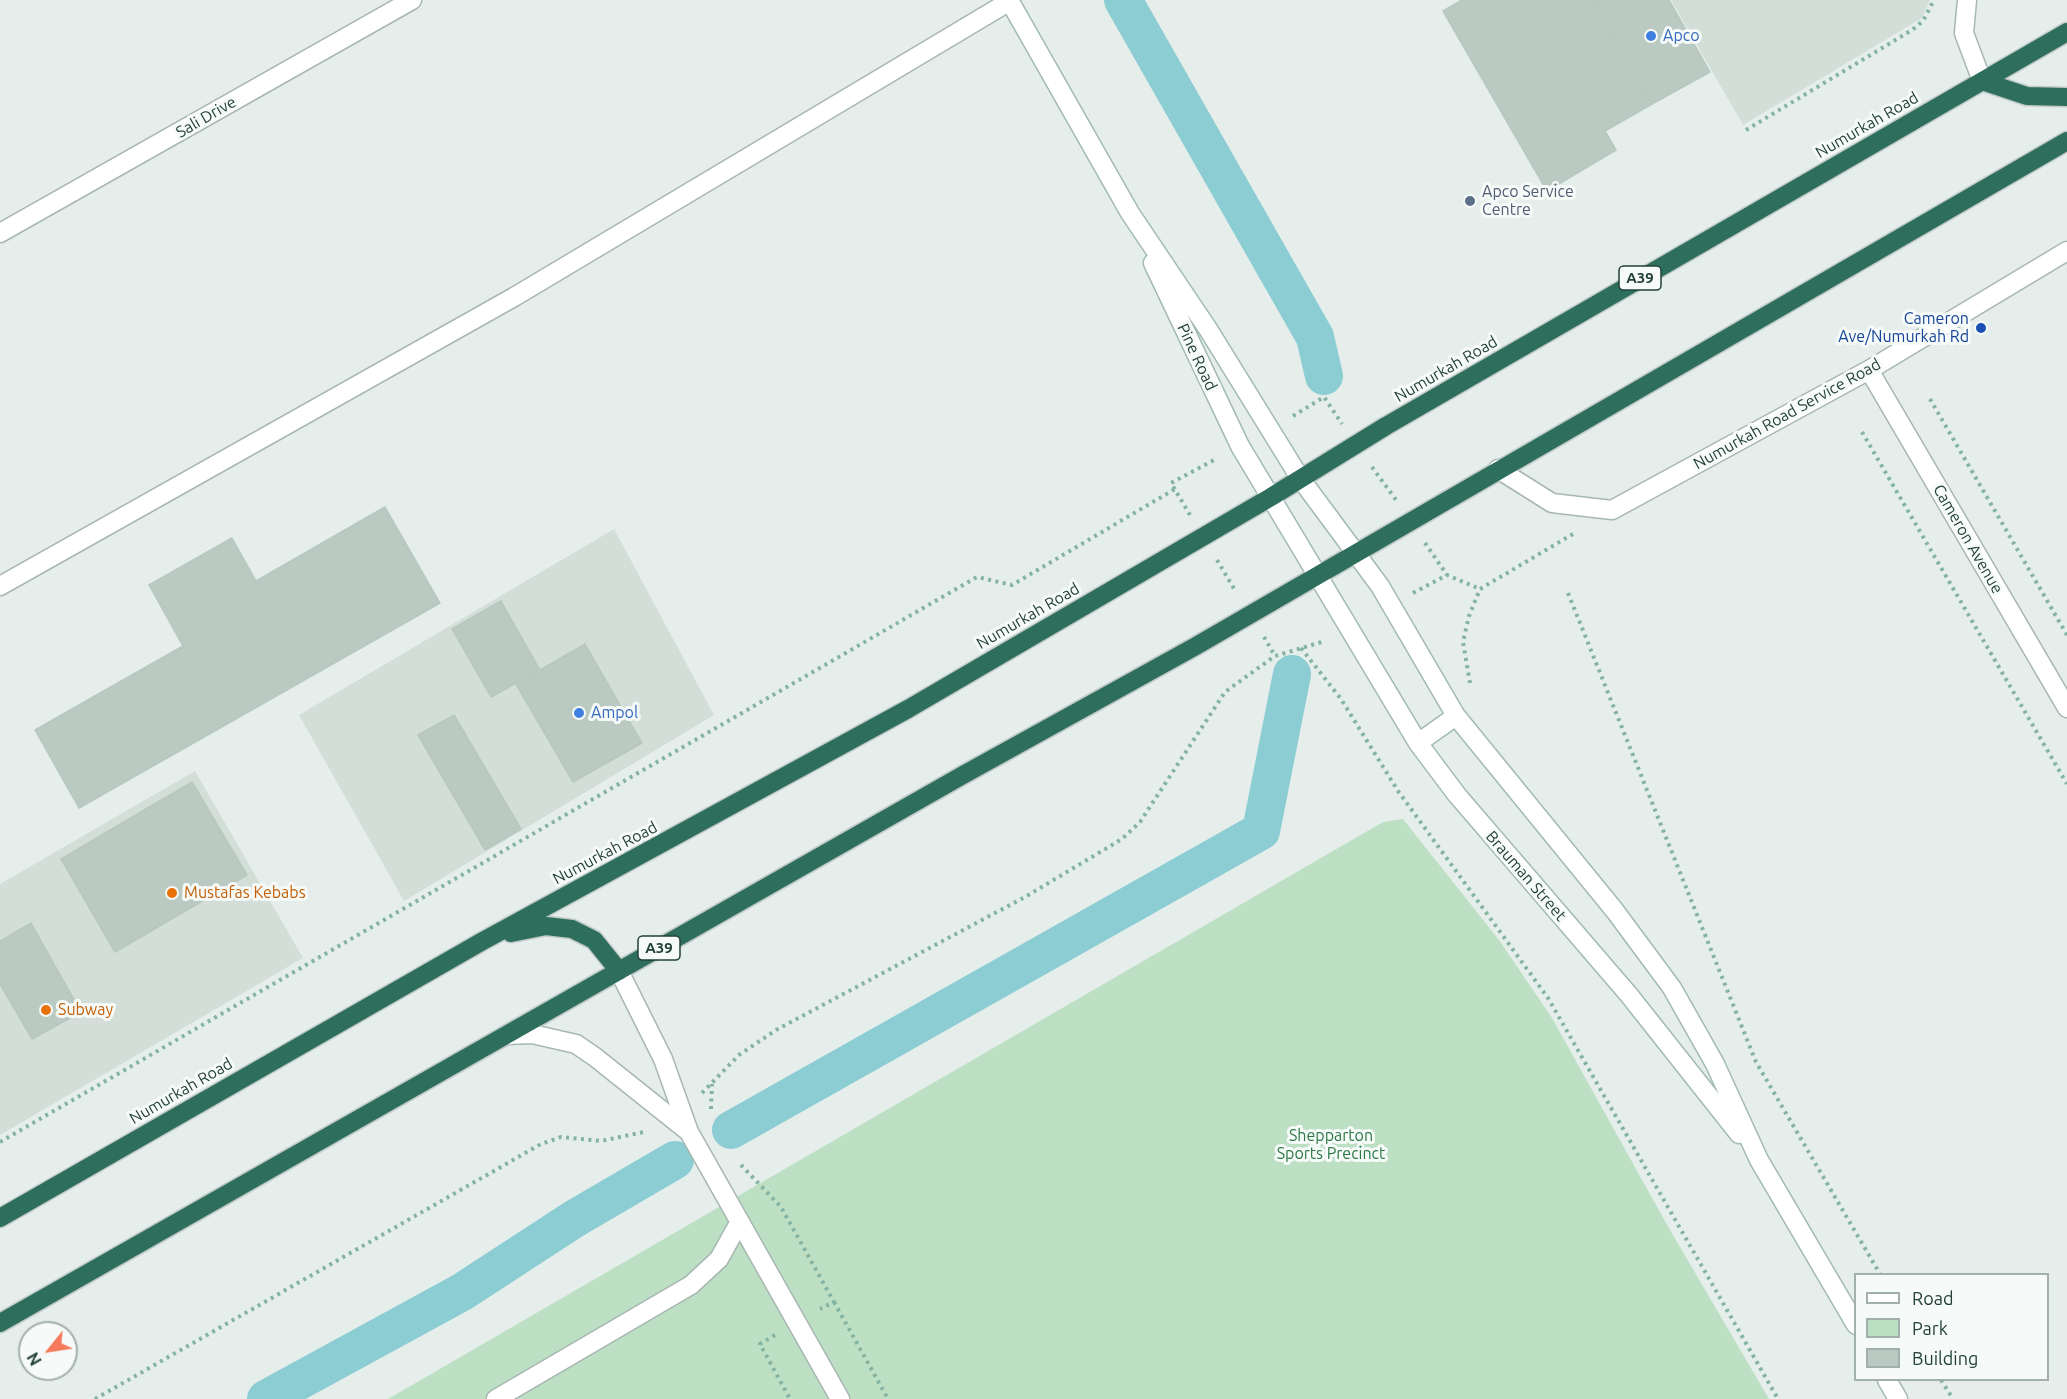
<!DOCTYPE html>
<style>
body{margin:0}
#map{position:relative;width:2067px;height:1399px;overflow:hidden;background:#e5eeea;font-family:Ubuntu,sans-serif}
canvas{display:block}
.legend{position:absolute;left:1854px;top:1273px;width:195px;height:108px;box-sizing:border-box;background:#f6faf8;border:2px solid #a2b0ab;margin:0;padding:8px 10px;list-style:none;font-size:18px;color:#234137}
.legend li{display:flex;align-items:center;gap:12px;height:30px}
.legend b{width:30px;border:2px solid #a2b0ab}
.north{position:absolute;left:18px;top:1321px;width:60px;height:60px;box-sizing:border-box;background:#f6faf8;border:2px solid #a2b0ab;border-radius:50%;rotate:240deg;font-size:16px;font-weight:700;line-height:24px;text-align:center;color:#234137}
.north::after{content:'';display:block;margin:auto;width:21px;height:27px;background:#f5795c;clip-path:polygon(50% 0,100% 100%,50% 72%,0 100%)}
</style>
<div id="map">
<canvas width="2067" height="1399"></canvas>
<ul class="legend">
<li><b style="height:8px;background:#fff"></b>Road</li>
<li><b style="height:16px;background:#bde0c5"></b>Park</li>
<li><b style="height:16px;background:#bac9c2"></b>Building</li>
</ul>
<div class="north">N</div>
</div>
<script>
const g = document.querySelector('canvas').getContext('2d');
g.lineJoin = 'round';
function fill(path, color) { g.fillStyle = color; g.fill(path, 'evenodd'); }
const poly = rows => new Path2D(rows.map(r => 'M' + r).join(''));
function stroke(path, color, width, dash) { g.strokeStyle = color; g.lineWidth = width; g.lineCap = dash ? 'butt' : 'round'; g.setLineDash(dash || []); g.stroke(path); }
function label(font, color, halo, rows, align = 'center') {
  g.font = font + ' Ubuntu,sans-serif'; g.lineWidth = 6; g.setLineDash([]); g.textBaseline = 'middle'; g.strokeStyle = halo; g.fillStyle = color; for (const [text, x, y, turn = 0] of rows) {
    g.save(); g.translate(x, y); g.rotate((+turn || 0) * Math.PI / 180); g.textAlign = isNaN(turn) ? turn : align; if (halo) g.strokeText(text, 0, 0); g.fillText(text, 0, 0); g.restore();
  }
}
fill(poly([
 [1671,0,1930,0,1922,18,1743,125],
 [614,529,714,715,404,901,299,715],
 [195,771,303,958,0,1135,0,884]
]), '#d3ded8');
fill(poly([
 [1403,819,1499,940,1552,1018,1666,1223,1769,1399,388,1399,1383,822]
]), '#bde0c5');
stroke(poly([
 [1123,0,1315,337,1324,376],
 [731,1130,1261,831,1292,674],
 [266,1399,462,1292,574,1219,675,1160]
]), '#8ccdd4', 38);
const building = poly([
 [1462,0,1592,0,1652,104,1605,131,1616,150,1547,191,1443,11,1462,0],
 [1592,0,1669,0,1710,72,1652,104,1592,0],
 [385,507,440,603,79,808,35,730,183,646,149,585,232,538,256,581,385,507],
 [501,601,540,670,491,697,452,629,501,601],
 [585,644,642,743,573,782,516,684,585,644],
 [454,715,521,829,485,850,418,735,454,715],
 [192,782,247,875,115,952,61,859,192,782],
 [31,923,81,1012,32,1039,0,984,0,941,31,923]
]);
fill(building, '#bac9c2');
stroke(building, '#b7c8c0', 1.5);
const lane = poly([
 [0,586,514,297,1010,1],
 [619,971,663,1059,689,1132,840,1399],
 [506,1035,532,1034,576,1044,595,1057,689,1132],
 [496,1399,691,1285,719,1259,739,1223]
]);
const street = poly([
 [1967,0,1964,33,1982,81],
 [0,233,412,0],
 [1869,370,2067,708],
 [1498,469,1552,503,1612,510,1869,370,2067,251]
]);
const secondary = poly([
 [1009,0,1130,213,1208,329,1300,478,1380,586,1456,716,1615,911,1672,988,1715,1064,1759,1160,1856,1325],
 [1153,263,1240,446,1418,743,1457,795,1629,995,1739,1134],
 [1418,743,1456,716],
 [1887,1380,1898,1399]
]);
const highway = poly([
 [1982,81,2027,96,2067,97],
 [511,933,546,926,572,929,594,940,619,971],
 [0,1218,481,942,908,709,1271,497,1386,426,2067,32],
 [0,1323,963,775,1196,646,2067,141]
]);
stroke(lane, '#a7b7b1', 21);
stroke(street, '#a7b7b1', 21);
stroke(secondary, '#a3bab1', 21);
stroke(highway, '#c1cac7', 21);
stroke(poly([
 [1746,130,1912,30,1923,21,1934,0],
 [1930,399,2067,635],
 [1293,416,1324,397,1342,424],
 [1862,432,2067,784],
 [1372,467,1396,500],
 [1190,515,1171,483,1216,459],
 [1425,543,1447,575],
 [1217,560,1236,592],
 [1413,593,1447,575,1480,589],
 [1568,593,1756,1062,1880,1274],
 [1264,637,1275,656],
 [1301,648,1341,699,1398,791,1548,998,1778,1399],
 [1470,683,1463,642,1469,616,1480,589,1573,534],
 [702,1093,739,1055,776,1030,1025,897,1122,839,1140,822,1225,692,1275,656,1325,641],
 [711,1109,712,1084],
 [0,1142,977,577,1012,585,1175,489],
 [741,1165,781,1207,834,1302,820,1309],
 [834,1302,888,1399],
 [775,1335,760,1344,790,1399],
 [1941,1380,1953,1399],
 [95,1399,541,1144,561,1137,601,1141,644,1132]
]), '#84b3a2', 4, [3, 4.5]);
stroke(lane, '#fff', 18);
stroke(street, '#fff', 18);
stroke(secondary, '#fff', 18);
stroke(highway, '#2e6e5d', 18);
for (const [x, y, r, color] of [
 [1651,36,6,"#3f7fe0"],
 [1470,201,6,"#5c6f8a"],
 [1981,328,6,"#1a4fb4"],
 [579,713,6,"#3f7fe0"],
 [172,893,6,"#e8710a"],
 [46,1010,6,"#e8710a"]
]) { const dot = new Path2D(); dot.arc(x, y, r, 0, 2 * Math.PI); g.fillStyle = color; g.fill(dot); stroke(dot, '#f6faf8', 2); }
for (const [x, y, w] of [
 [1640,278,42],
 [659,948,42]
]) { const box = new Path2D(); box.roundRect(x - w / 2, y - 12, w, 24, 4.5); g.fillStyle = '#f6faf8'; g.fill(box); stroke(box, '#234137', 1.5); }
label('bold 15px', '#234137', null, [
 ["A39",1640,278],
 ["A39",659,948]
]);
label('16px', '#366cbe', '#f6faf8', [
 ["Apco",1663,36],
 ["Ampol",591,713]
], 'left');
label('16px', '#234137', '#f6faf8', [
 ["Sali Drive",206,117,-30],
 ["Numurkah Road",1867,125,-30],
 ["Pine Road",1197,357,65],
 ["Numurkah Road",1446,369,-30],
 ["Numurkah Road Service Road",1787,414,-29],
 ["Cameron Avenue",1968,539,60],
 ["Numurkah Road",1028,616,-30],
 ["Numurkah Road",605,853,-28],
 ["Brauman Street",1526,876,49],
 ["Numurkah Road",181,1091,-30]
]);
label('16px', '#4e5e75', '#f6faf8', [
 ["Apco Service",1482,192],
 ["Centre",1482,210]
], 'left');
label('16px', '#164399', '#f6faf8', [
 ["Cameron",1969,319],
 ["Ave/Numurkah Rd",1969,337]
], 'right');
label('16px', '#c56008', '#f6faf8', [
 ["Mustafas Kebabs",184,893],
 ["Subway",58,1010]
], 'left');
label('16px', '#2c7945', '#f6faf8', [
 ["Shepparton",1331,1136],
 ["Sports Precinct",1331,1154]
]);
</script>
